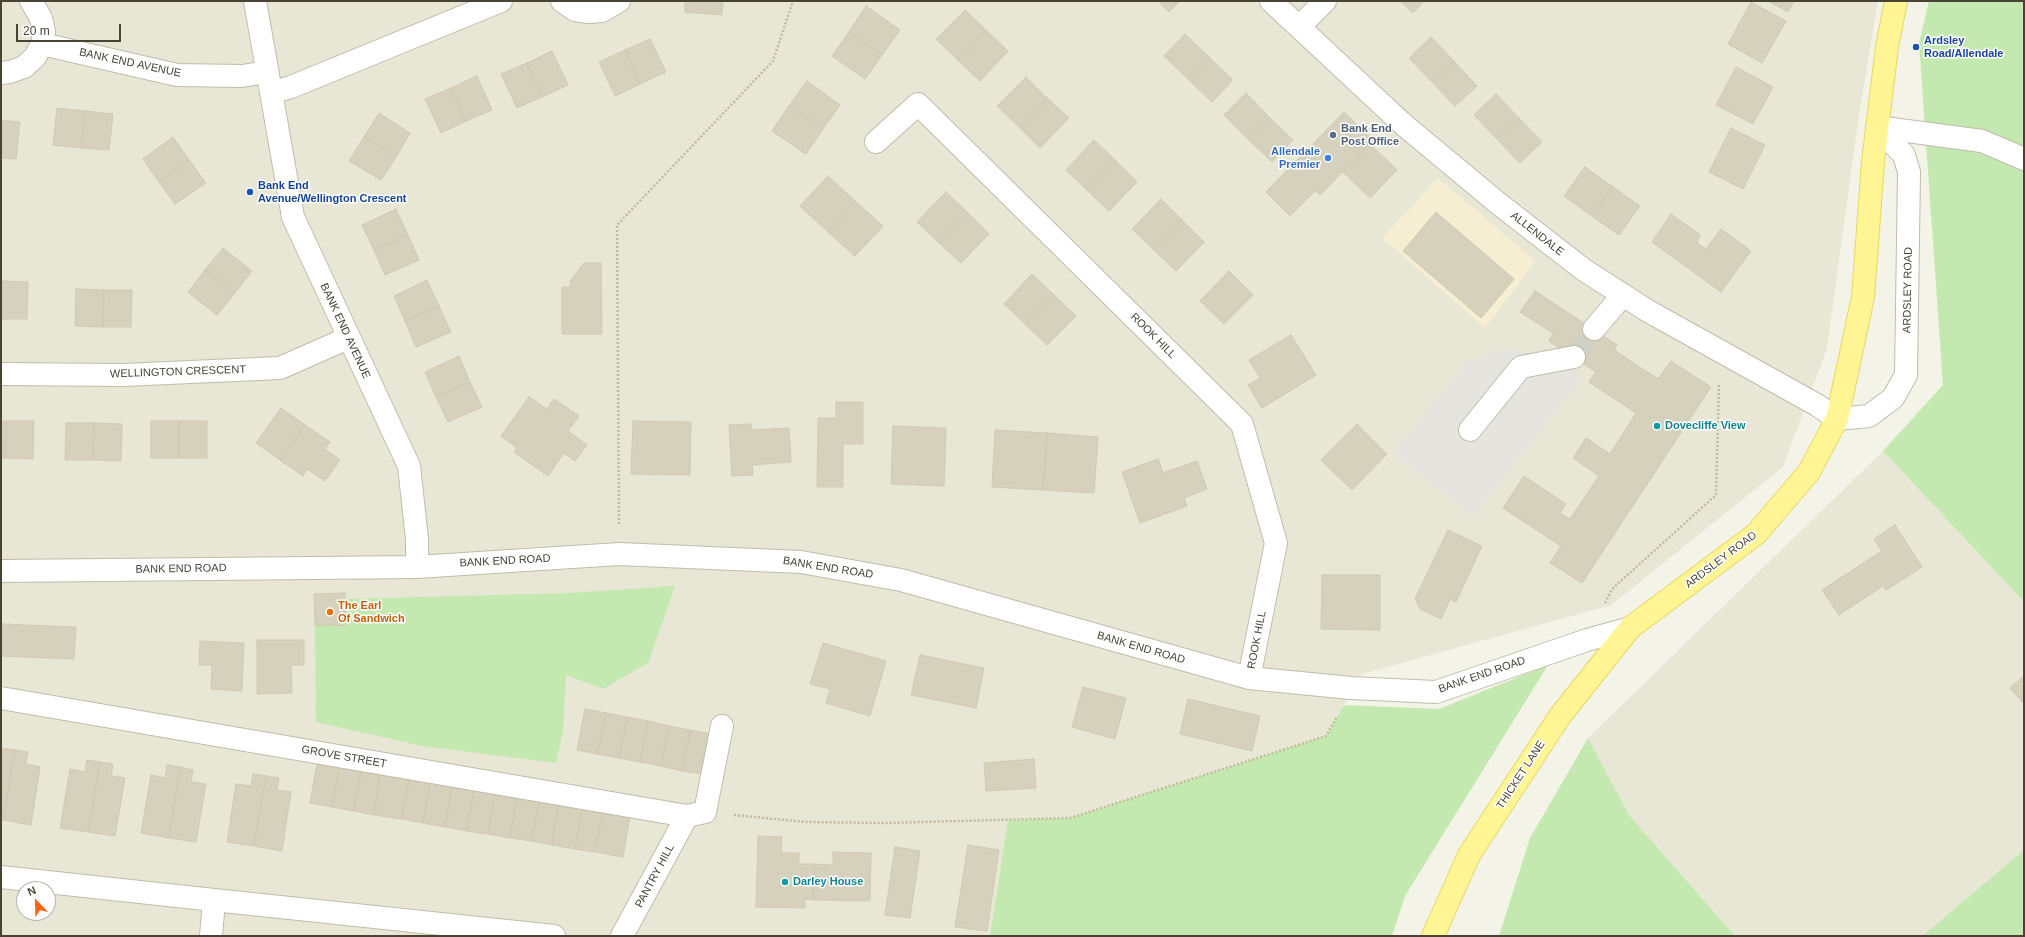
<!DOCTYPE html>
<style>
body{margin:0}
#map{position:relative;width:2025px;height:937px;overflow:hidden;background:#f4f3e7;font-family:Helvetica,sans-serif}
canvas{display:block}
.frame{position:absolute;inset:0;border:2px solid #474436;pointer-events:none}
.north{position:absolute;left:16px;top:881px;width:40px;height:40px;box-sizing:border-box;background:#fff;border:1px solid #b5b4af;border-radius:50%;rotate:337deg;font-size:11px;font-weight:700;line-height:16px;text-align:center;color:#474436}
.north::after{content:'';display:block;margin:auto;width:14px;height:18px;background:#fd6515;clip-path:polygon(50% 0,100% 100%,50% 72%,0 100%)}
.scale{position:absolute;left:16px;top:24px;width:105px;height:18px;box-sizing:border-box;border:2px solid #474436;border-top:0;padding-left:5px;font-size:12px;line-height:14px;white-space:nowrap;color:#474436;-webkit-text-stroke:3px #fff;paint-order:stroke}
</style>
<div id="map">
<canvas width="2025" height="937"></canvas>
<div class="frame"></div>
<div class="north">N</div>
<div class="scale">20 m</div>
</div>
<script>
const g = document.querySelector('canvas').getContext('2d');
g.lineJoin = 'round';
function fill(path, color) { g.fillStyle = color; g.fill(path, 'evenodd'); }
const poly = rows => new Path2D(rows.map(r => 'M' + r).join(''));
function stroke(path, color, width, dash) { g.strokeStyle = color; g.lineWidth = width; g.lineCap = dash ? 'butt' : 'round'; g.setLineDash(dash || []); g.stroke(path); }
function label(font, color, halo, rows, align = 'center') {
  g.font = font + ' Helvetica,sans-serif'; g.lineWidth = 3; g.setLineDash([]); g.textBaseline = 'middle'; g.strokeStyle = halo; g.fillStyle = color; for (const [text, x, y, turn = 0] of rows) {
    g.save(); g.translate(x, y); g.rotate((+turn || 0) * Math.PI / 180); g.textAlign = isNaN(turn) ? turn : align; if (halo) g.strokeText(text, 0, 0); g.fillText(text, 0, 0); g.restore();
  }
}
fill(poly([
 [1,1,1878,1,1859,114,1827,348,1783,467,1611,605,1362,674,1326,736,1070,818,1008,820,990,936,1,936],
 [24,889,48,889,48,913,24,913],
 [1883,451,2024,602,2024,850,1922,936,1735,936,1629,815,1588,738]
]), '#e8e6d5');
fill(poly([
 [1438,178,1536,261,1485,328,1382,238]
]), '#f6eed2');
fill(poly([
 [1929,1,2024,1,2024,602,1883,451,1943,385,1919,43],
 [675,586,648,663,603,689,566,675,563,730,556,763,422,746,316,722,315,625,345,626,345,599,571,593],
 [1548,665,1405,896,1392,936,990,936,1008,820,1070,818,1326,736,1344,705,1439,709],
 [1588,738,1629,815,1735,936,1499,936,1530,838],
 [2024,850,2024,936,1922,936]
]), '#c4e9b0');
fill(poly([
 [1504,350,1539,353,1563,362,1583,377,1473,516,1393,453,1467,361]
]), '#e5e4df');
const building = poly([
 [685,1,723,1,722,15,685,12,685,1],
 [1158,1,1180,1,1169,12,1158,1],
 [1400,1,1424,1,1413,13,1400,1],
 [1768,1,1794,1,1788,12,1768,1],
 [1751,2,1786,21,1762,63,1728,44,1751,2],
 [866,6,900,30,882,55,849,32,866,6],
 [965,10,986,30,958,60,936,39,965,10],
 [986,30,1008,51,980,81,958,60,986,30],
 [849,32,882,55,865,79,832,56,849,32],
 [1185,34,1209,57,1188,79,1164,56,1185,34],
 [1431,37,1454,61,1432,82,1409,58,1431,37],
 [650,39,666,72,640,84,625,50,650,39],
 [625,50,640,84,615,96,599,62,625,50],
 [552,51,568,85,542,97,527,63,552,51],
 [1209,57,1233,80,1212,102,1188,79,1209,57],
 [1454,61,1477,86,1455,106,1432,82,1454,61],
 [527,63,542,97,517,108,501,74,527,63],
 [1736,67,1773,87,1753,124,1716,105,1736,67],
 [477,76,492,110,466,121,451,88,477,76],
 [1026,77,1047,98,1019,127,997,106,1026,77],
 [807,81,840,105,823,129,789,106,807,81],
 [451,88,466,121,441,133,425,99,451,88],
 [1246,93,1269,117,1248,139,1224,115,1246,93],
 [1496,94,1519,118,1497,139,1474,115,1496,94],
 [1047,98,1069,118,1040,148,1019,127,1047,98],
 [789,106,823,129,806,154,772,131,789,106],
 [57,108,85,111,81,148,53,145,57,108],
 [85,111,113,114,109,150,81,148,85,111],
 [1344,112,1373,140,1320,195,1315,191,1290,216,1266,192,1344,112],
 [379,113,410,133,396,157,364,137,379,113],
 [1269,117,1293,140,1272,162,1248,139,1269,117],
 [1519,118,1542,142,1520,163,1497,139,1519,118],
 [1,120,20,122,16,159,1,158,1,120],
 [1731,128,1765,145,1743,189,1709,172,1731,128],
 [173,137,189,160,159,182,143,159,173,137],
 [364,137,396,157,381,180,349,161,364,137],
 [1094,140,1116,161,1087,190,1066,170,1094,140],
 [1370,144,1397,170,1370,198,1343,172,1370,144],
 [189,160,206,183,175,204,159,182,189,160],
 [1116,161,1137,182,1109,211,1087,190,1116,161],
 [1585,167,1613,187,1592,216,1564,196,1585,167],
 [828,176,855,201,828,232,800,206,828,176],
 [1613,187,1640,206,1619,235,1592,216,1613,187],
 [946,192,968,213,939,243,917,222,946,192],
 [1161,199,1182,220,1154,250,1132,229,1161,199],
 [855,201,883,226,855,256,828,232,855,201],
 [396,209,408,235,374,250,362,225,396,209],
 [1436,212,1514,279,1481,318,1403,251,1436,212],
 [968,213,989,234,961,263,939,243,968,213],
 [1671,214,1700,235,1697,243,1706,249,1721,229,1751,251,1721,292,1652,242,1671,214],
 [1182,220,1204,242,1176,271,1154,250,1182,220],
 [408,235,419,260,385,275,374,250,408,235],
 [223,248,252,271,235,293,205,270,223,248],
 [584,263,601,263,602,334,562,334,562,287,571,287,570,281,584,263],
 [205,270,235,293,217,315,188,292,205,270],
 [1229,271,1253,295,1224,324,1200,301,1229,271],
 [1032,274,1054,295,1025,324,1004,304,1032,274],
 [427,280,439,306,405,321,394,296,427,280],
 [1,281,28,282,27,319,1,319,1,281],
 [76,289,104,290,103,327,75,326,76,289],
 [104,290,132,290,131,327,103,327,104,290],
 [1535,291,1617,345,1614,350,1658,379,1671,361,1711,387,1582,583,1550,563,1561,546,1503,508,1524,476,1566,504,1560,513,1570,519,1599,476,1573,458,1586,438,1610,454,1636,413,1589,382,1596,372,1549,341,1553,333,1520,312,1535,291],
 [1054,295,1076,316,1047,345,1025,324,1054,295],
 [439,306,451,332,416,347,405,321,439,306],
 [1291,335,1316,375,1262,408,1248,385,1260,378,1249,360,1291,335],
 [459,356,470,382,436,397,425,372,459,356],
 [470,382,482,407,448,422,436,397,470,382],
 [529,397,547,409,554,399,579,416,568,431,587,445,575,461,564,453,548,476,514,452,517,448,501,436,529,397],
 [836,402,863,402,863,444,843,444,843,487,817,487,818,418,836,418,836,402],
 [281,408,305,425,280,460,256,443,281,408],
 [1,421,6,421,5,458,1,458,1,421],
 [6,421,34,421,33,459,5,458,6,421],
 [151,421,179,421,179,458,151,458,151,421],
 [179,421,207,421,207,458,179,458,179,421],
 [633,421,691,422,690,475,631,474,633,421],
 [66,423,94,423,93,460,65,460,66,423],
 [94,423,122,424,121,461,93,460,94,423],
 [751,424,752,430,789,428,791,462,752,465,753,475,732,476,729,425,751,424],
 [1357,424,1387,454,1352,490,1321,460,1357,424],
 [305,425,330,442,325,449,340,460,325,481,307,469,303,476,280,460,305,425],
 [893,426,946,428,944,486,891,484,893,426],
 [995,430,1047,433,1043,490,992,487,995,430],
 [1047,433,1098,437,1094,493,1043,490,1047,433],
 [1158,459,1163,473,1197,461,1207,489,1184,498,1187,506,1140,523,1122,472,1158,459],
 [1895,525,1922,567,1886,590,1883,586,1839,615,1822,590,1882,551,1874,539,1895,525],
 [1448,530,1482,546,1456,602,1450,599,1441,619,1420,609,1415,599,1448,530],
 [1322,575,1380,575,1380,630,1321,629,1322,575],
 [345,593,345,626,315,625,314,594,345,593],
 [1,624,76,627,74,659,1,656,1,624],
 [257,640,304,640,304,665,291,665,292,693,257,694,257,640],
 [200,641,244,643,242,691,211,689,212,665,199,665,200,641],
 [823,643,886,661,870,716,826,703,830,689,810,684,823,643],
 [920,655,984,668,976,708,911,695,920,655],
 [2024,676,2024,704,2010,688,2024,676],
 [1083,687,1126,698,1115,739,1072,727,1083,687],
 [1188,699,1260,716,1252,751,1180,734,1188,699],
 [585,709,606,713,597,754,577,750,585,709],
 [606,713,627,717,619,758,597,754,606,713],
 [627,717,648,721,640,762,619,758,627,717],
 [648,721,669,726,661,766,640,762,648,721],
 [669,726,690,730,682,771,661,766,669,726],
 [690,730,711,734,703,774,682,771,690,730],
 [2,748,15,750,3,820,1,820,2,748],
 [15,750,28,752,26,764,40,767,31,825,3,820,15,750],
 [1034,759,1036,788,986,791,984,763,1034,759],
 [87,760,100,762,88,832,60,828,70,769,85,772,87,760],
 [100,762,113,764,111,776,125,778,115,836,88,832,100,762],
 [317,764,339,767,332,807,310,803,317,764],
 [167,765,180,767,169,838,141,833,151,775,165,778,167,765],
 [180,767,193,770,191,782,206,784,196,842,169,838,180,767],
 [339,767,361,771,354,811,332,807,339,767],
 [361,771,380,775,374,815,354,811,361,771],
 [253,774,266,776,254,846,227,842,236,784,251,786,253,774],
 [380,775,409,779,402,819,374,815,380,775],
 [266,776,279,778,277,790,291,792,282,851,254,846,266,776],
 [409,779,430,783,423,823,402,819,409,779],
 [430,783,452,787,445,827,423,823,430,783],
 [452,787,474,791,467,831,445,827,452,787],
 [474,791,495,794,488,834,467,831,474,791],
 [495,794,517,798,510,838,488,834,495,794],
 [517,798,539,801,532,841,510,838,517,798],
 [539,801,558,805,552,845,532,841,539,801],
 [558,805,582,809,575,849,552,845,558,805],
 [582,809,603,813,595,852,575,849,582,809],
 [603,813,630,817,623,857,595,852,603,813],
 [758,836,782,837,781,853,799,853,799,864,814,864,813,900,805,899,805,908,756,907,758,836],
 [968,845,999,850,987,931,955,927,968,845],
 [895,847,920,851,910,918,885,915,895,847],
 [833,852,871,853,870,901,813,900,814,864,833,865,833,852]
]);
fill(building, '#d6d1bd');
stroke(building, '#d1cab0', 1);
stroke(poly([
 [1574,357,1594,329]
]), '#d1d0c4', 22, [22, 11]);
const minor = poly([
 [255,1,293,217,409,466,417,539,417,567],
 [562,1,575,10,589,12,602,11,619,1],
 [1271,1,1404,125,1499,204,1584,270,1648,311,1817,405,1837,419,1869,416,1893,398,1906,375,1909,172,1904,155,1877,127],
 [1299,27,1325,1],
 [42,44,177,75,242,76,267,72],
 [1,73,10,72,24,67,35,57,42,44,44,31,41,18,31,1],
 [271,93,291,87,501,1],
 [1877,127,1982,141,2024,159],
 [876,142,918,104,1242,424,1276,543,1249,678],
 [1594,329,1623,295],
 [1,374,123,375,280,368,348,338],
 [1470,430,1521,367,1574,357],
 [1,571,417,567,619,554,801,562,901,580,1249,678,1351,688,1436,692,1587,640,1630,628],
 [1,698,687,816,705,812,722,726],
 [1,877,214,900],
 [211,936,214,900,554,936],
 [622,936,687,816]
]);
const major = poly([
 [1433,936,1469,855,1560,716,1630,628,1756,534,1809,472,1837,419,1863,297,1873,162,1887,47,1896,1]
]);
stroke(minor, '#c0bcaa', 24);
stroke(major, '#e6d864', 24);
stroke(poly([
 [619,524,617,225,773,61,793,1],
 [1605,603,1612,589,1716,495,1719,384],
 [734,815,806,822,885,823,1070,818,1326,736,1337,717]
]), '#c2bb9b', 2.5, [2, 2]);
stroke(minor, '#fff', 22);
stroke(major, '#fff595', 22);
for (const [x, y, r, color] of [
 [1916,47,4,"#1a4fb4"],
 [1333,135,4,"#5c6f8a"],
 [1328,158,4,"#3f7fe0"],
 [250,192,4,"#1a4fb4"],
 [1657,426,4,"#0f9aa8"],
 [330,612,4,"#e8710a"],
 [785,882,4,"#0f9aa8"]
]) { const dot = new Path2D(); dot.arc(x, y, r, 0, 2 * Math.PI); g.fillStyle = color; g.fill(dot); stroke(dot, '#fff', 1.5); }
label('bold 11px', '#164399', '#fff', [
 ["Ardsley",1924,41],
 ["Road/Allendale",1924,54],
 ["Bank End",258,186],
 ["Avenue/Wellington Crescent",258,199]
], 'left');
label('11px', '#474436', '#fff', [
 ["BANK END AVENUE",130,63,12],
 ["ALLENDALE",1537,234,38],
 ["ARDSLEY ROAD",1908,290,-89],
 ["BANK END AVENUE",345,331,65],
 ["ROOK HILL",1153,336,45],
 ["WELLINGTON CRESCENT",178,372,-2],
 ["ARDSLEY ROAD",1721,560,-37],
 ["BANK END ROAD",505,561,-3],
 ["BANK END ROAD",828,568,9],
 ["BANK END ROAD",181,569,-1],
 ["ROOK HILL",1257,640,-79],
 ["BANK END ROAD",1141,648,16],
 ["BANK END ROAD",1482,675,-19],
 ["GROVE STREET",344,757,10],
 ["THICKET LANE",1521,775,-57],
 ["PANTRY HILL",655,876,-62]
]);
label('bold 11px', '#4e5e75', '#fff', [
 ["Bank End",1341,129],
 ["Post Office",1341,142]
], 'left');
label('bold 11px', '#366cbe', '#fff', [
 ["Allendale",1320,152],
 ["Premier",1320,165]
], 'right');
label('bold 11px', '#0d838f', '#fff', [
 ["Dovecliffe View",1665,426],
 ["Darley House",793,882]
], 'left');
label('bold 11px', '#c56008', '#fff', [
 ["The Earl",338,606],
 ["Of Sandwich",338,619]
], 'left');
</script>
